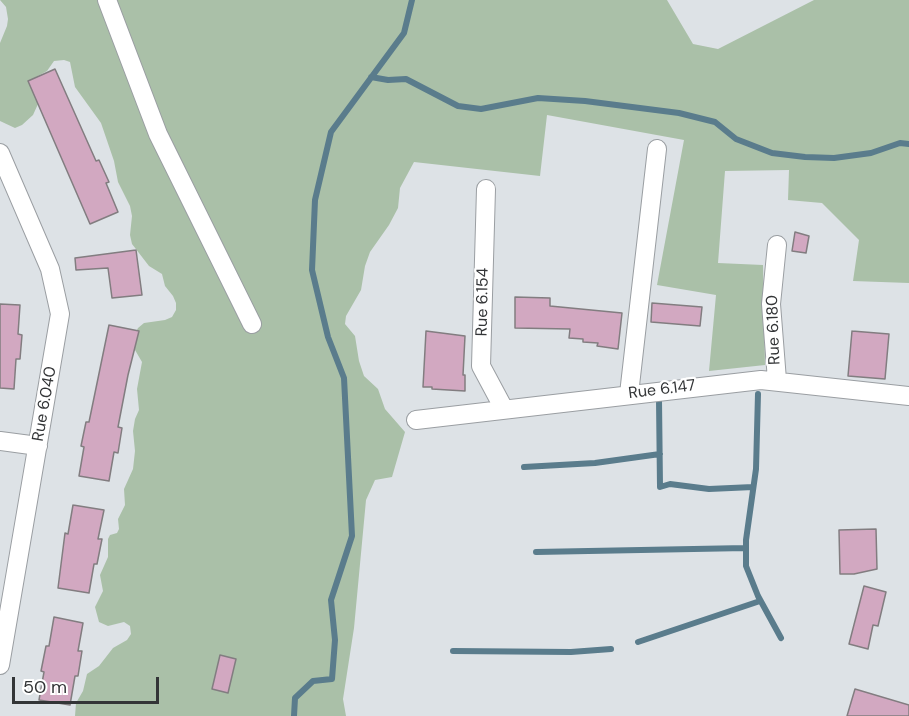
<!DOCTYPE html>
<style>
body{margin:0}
#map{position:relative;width:909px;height:716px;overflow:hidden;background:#dde2e6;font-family:"DM Sans",sans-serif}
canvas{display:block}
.scale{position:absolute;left:12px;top:677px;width:147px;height:27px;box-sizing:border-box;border:3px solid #333537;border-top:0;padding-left:8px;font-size:18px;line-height:21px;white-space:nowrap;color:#333537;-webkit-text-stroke:4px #fff;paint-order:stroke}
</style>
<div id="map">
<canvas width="909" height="716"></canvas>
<div class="scale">50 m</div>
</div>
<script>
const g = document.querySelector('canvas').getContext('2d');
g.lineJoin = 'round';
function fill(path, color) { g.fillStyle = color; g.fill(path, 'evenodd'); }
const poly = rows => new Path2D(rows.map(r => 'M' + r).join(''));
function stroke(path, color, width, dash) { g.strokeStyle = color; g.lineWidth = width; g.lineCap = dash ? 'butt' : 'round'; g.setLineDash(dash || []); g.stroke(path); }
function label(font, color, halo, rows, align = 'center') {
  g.font = font + ' "DM Sans",sans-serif'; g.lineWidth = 4.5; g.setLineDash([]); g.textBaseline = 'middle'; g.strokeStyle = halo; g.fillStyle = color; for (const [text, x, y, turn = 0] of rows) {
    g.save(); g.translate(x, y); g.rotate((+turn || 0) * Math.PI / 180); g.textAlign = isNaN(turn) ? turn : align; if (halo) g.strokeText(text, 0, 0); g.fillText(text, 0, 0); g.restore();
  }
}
fill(poly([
 [0,0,667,0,693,44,718,49,814,0,909,0,909,283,853,281,859,240,822,203,788,200,789,170,725,171,718,263,763,265,765,365,709,371,716,295,657,285,684,140,547,115,540,176,414,162,400,188,398,208,389,225,370,252,365,266,361,290,346,316,345,324,355,336,359,361,364,376,378,389,385,409,405,432,392,477,375,480,366,500,354,628,343,699,346,716,75,716,76,703,83,691,87,674,99,666,113,648,127,640,131,634,130,626,124,622,108,626,99,622,95,607,103,591,100,575,108,557,108,539,110,535,117,533,119,529,118,519,125,505,124,489,133,469,135,451,133,431,135,419,139,410,137,389,142,362,135,350,134,336,138,328,144,323,165,320,172,317,176,310,176,303,173,296,165,286,162,274,149,266,132,244,130,235,132,216,130,206,118,182,114,161,101,123,75,87,70,62,64,60,54,61,47,71,36,77,38,104,33,115,22,125,15,128,0,121,0,43,7,26,8,19,6,7]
]), '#aac0a8');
stroke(poly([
 [371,77,388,80,406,79,458,106,481,109,538,98,585,101,679,113,715,122,736,139,772,153,805,157,834,158,871,153,900,143,909,144],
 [758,394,756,469,746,540,746,566,758,596,781,638],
 [659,400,660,487,670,484,709,489,753,487],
 [524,467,595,463,660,454],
 [536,552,746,548],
 [638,642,760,601],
 [453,651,571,652,611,649],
 [294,716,295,698,313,681,332,679,335,640,331,600,352,536,344,378,328,337,312,270,315,200,331,132,404,33,412,0]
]), '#5a7c8c', 6);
const building = poly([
 [55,69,96,161,99,160,109,182,106,183,118,212,90,224,28,81,55,69],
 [795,232,809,236,806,253,792,251,795,232],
 [136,250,142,295,112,298,108,268,76,270,75,258,136,250],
 [515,297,550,298,550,306,622,313,618,349,597,346,598,343,583,342,583,339,569,338,570,329,515,328,515,297],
 [652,303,702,307,700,326,651,322,652,303],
 [0,304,20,305,18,334,22,335,20,359,16,359,14,389,0,388,0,304],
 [109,325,139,331,128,375,118,427,122,428,118,453,114,452,109,481,79,476,84,447,81,446,86,422,89,422,109,325],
 [426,331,465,336,463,375,465,375,465,391,432,389,432,387,423,387,426,331],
 [852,331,889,334,885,379,848,376,852,331],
 [73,505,104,510,98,539,102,539,97,564,94,564,89,593,58,588,65,533,68,534,73,505],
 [876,529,877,569,854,574,840,574,839,530,876,529],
 [864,586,886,592,878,626,873,625,868,649,849,644,864,586],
 [54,617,83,623,78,651,82,651,78,676,75,676,70,705,39,700,44,672,41,671,46,646,49,646,54,617],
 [220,655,236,659,228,693,212,689,220,655],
 [855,689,909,705,909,716,847,716,855,689]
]);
fill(building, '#d2a8c1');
stroke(building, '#827d80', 1.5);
const minor = poly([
 [107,0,158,134,252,324],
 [0,153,50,269,60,314,0,665],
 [486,189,481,366,504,409],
 [777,380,771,304,777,245],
 [629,394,657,149],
 [416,420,761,380,909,396],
 [0,441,38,446]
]);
stroke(minor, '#9a9ea2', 20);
stroke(minor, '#fff', 18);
label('16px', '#333537', '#fff', [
 ["Rue 6.154",483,302,-89],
 ["Rue 6.180",774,330,-92],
 ["Rue 6.147",662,390,-7],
 ["Rue 6.040",45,404,-80]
]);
</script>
